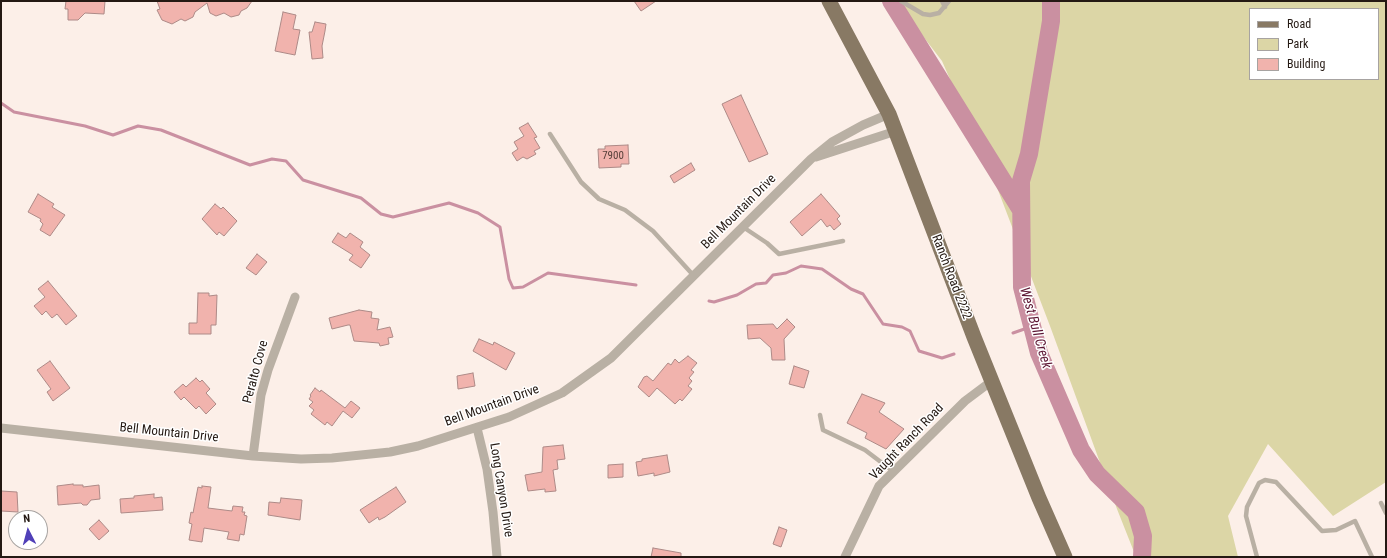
<!DOCTYPE html>
<style>
body{margin:0}
#map{position:relative;width:1387px;height:558px;overflow:hidden;background:#fcefe8;font-family:"Roboto Condensed",sans-serif}
canvas{display:block}
.frame{position:absolute;inset:0;border:2px solid #241913;pointer-events:none}
.legend{position:absolute;left:1249px;top:8px;width:130px;height:72px;box-sizing:border-box;background:#fff;border:1px solid #a7a3a1;margin:0;padding:5px 7px;list-style:none;font-size:12px;color:#241913}
.legend li{display:flex;align-items:center;gap:8px;height:20px}
.legend b{width:20px;border:1px solid #a7a3a1}
.north{position:absolute;left:8px;top:510px;width:40px;height:40px;box-sizing:border-box;background:#fff;border:1px solid #a7a3a1;border-radius:50%;rotate:354deg;font-size:11px;font-weight:700;line-height:16px;text-align:center;color:#241913}
.north::after{content:'';display:block;margin:auto;width:14px;height:18px;background:#5040b8;clip-path:polygon(50% 0,100% 100%,50% 72%,0 100%)}
</style>
<div id="map">
<canvas width="1387" height="558"></canvas>
<div class="frame"></div>
<ul class="legend">
<li><b style="height:5px;background:#887964"></b>Road</li>
<li><b style="height:11px;background:#dcd6a6"></b>Park</li>
<li><b style="height:11px;background:#f1b3ad"></b>Building</li>
</ul>
<div class="north">N</div>
</div>
<script>
const g = document.querySelector('canvas').getContext('2d');
g.lineJoin = 'round';
function fill(path, color) { g.fillStyle = color; g.fill(path, 'evenodd'); }
const poly = rows => new Path2D(rows.map(r => 'M' + r).join(''));
function stroke(path, color, width, dash) { g.strokeStyle = color; g.lineWidth = width; g.lineCap = dash ? 'butt' : 'round'; g.setLineDash(dash || []); g.stroke(path); }
function label(font, color, halo, rows, align = 'center') {
  g.font = font + ' "Roboto Condensed",sans-serif'; g.lineWidth = 3; g.setLineDash([]); g.textBaseline = 'middle'; g.strokeStyle = halo; g.fillStyle = color; for (const [text, x, y, turn = 0] of rows) {
    g.save(); g.translate(x, y); g.rotate((+turn || 0) * Math.PI / 180); g.textAlign = isNaN(turn) ? turn : align; if (halo) g.strokeText(text, 0, 0); g.fillText(text, 0, 0); g.restore();
  }
}
fill(poly([
 [896,1,1386,1,1386,482,1333,516,1268,444,1228,516,1238,557,1136,557,1117,509,1050,326,993,177,942,61],
 [1250,9,1378,9,1378,79,1250,79]
]), '#dcd6a6');
stroke(poly([
 [1,103,14,112,85,126,113,135,138,126,161,130,250,165,272,159,286,161,303,180,361,198,381,214,393,217,449,203,478,213,500,227,509,279,513,288,523,287,548,273,636,285],
 [709,301,714,302,737,295,756,284,766,283,773,275,786,273,801,266,822,269,851,289,863,294,883,324,902,327,910,331,919,351,942,358,954,354],
 [1013,333,1033,326]
]), '#ca90a1', 3);
stroke(poly([
 [891,1,1021,210],
 [1051,1,1051,21,1029,154,1021,181,1022,287,1039,353,1081,450,1097,474,1136,512,1143,536,1142,557]
]), '#ca90a1', 18);
const building = poly([
 [66,1,105,1,104,14,85,13,78,20,68,20,68,9,65,9,66,1],
 [157,1,252,1,247,8,241,11,239,15,231,17,224,13,216,16,210,13,207,3,195,12,193,17,185,21,181,19,172,24,162,20,157,10,160,9,157,1],
 [634,1,656,1,641,11,634,1],
 [283,12,296,15,293,29,300,30,295,55,275,51,283,12],
 [315,22,326,24,325,31,322,46,323,58,312,59,309,32,312,32,315,22],
 [741,95,768,154,749,162,722,104,741,95],
 [528,123,537,137,534,138,540,148,534,151,536,154,527,159,523,157,517,161,512,153,518,149,514,142,524,136,519,128,528,123],
 [628,145,629,164,621,164,621,167,599,168,598,149,605,149,605,146,628,145],
 [691,163,695,170,674,183,670,176,691,163],
 [38,194,54,204,52,207,65,215,50,236,40,230,43,224,40,221,41,219,28,212,38,194],
 [821,194,840,216,837,219,841,224,834,230,830,225,827,227,821,219,802,236,790,222,821,194],
 [215,204,221,209,223,207,237,221,224,236,219,232,217,235,202,219,215,204],
 [338,233,346,238,350,233,363,242,360,247,370,255,361,268,349,260,353,255,332,242,338,233],
 [257,254,267,262,256,275,246,268,257,254],
 [48,281,77,316,66,325,57,314,52,318,46,311,42,315,34,306,45,297,38,289,48,281],
 [198,293,209,293,209,296,217,295,216,325,211,325,211,334,189,334,189,323,197,323,198,293],
 [359,310,372,312,371,318,379,319,377,330,390,327,393,337,388,338,389,344,380,346,379,343,354,341,350,325,348,325,332,329,329,318,359,310],
 [787,319,795,327,784,339,785,360,772,360,771,348,760,338,748,339,747,325,773,324,777,329,787,319],
 [479,339,493,345,494,342,515,353,506,370,473,351,479,339],
 [688,356,697,363,691,370,694,372,689,378,692,381,688,386,692,389,682,401,680,399,675,404,657,388,649,397,638,387,644,377,647,376,653,381,668,363,671,365,675,359,679,363,688,356],
 [50,361,70,388,53,401,47,392,51,389,37,370,50,361],
 [794,366,809,371,804,388,789,384,794,366],
 [473,373,475,386,458,389,457,376,473,373],
 [196,378,200,382,202,380,210,389,206,393,216,404,206,414,199,406,196,409,184,397,181,400,174,392,183,384,186,387,196,378],
 [315,388,320,392,321,390,345,408,351,401,360,408,352,418,343,411,332,426,327,422,325,425,311,414,314,410,309,406,313,402,309,399,311,396,310,395,315,388],
 [862,394,885,403,879,412,904,429,886,449,865,438,867,433,847,423,862,394],
 [563,445,565,459,557,460,558,469,553,470,556,491,545,492,545,489,528,491,525,475,542,472,543,447,563,445],
 [667,455,670,472,654,476,654,473,638,476,636,462,642,461,642,459,667,455],
 [623,464,623,477,608,478,608,465,623,464],
 [73,484,73,485,83,485,83,487,99,485,100,499,91,500,87,505,83,505,81,503,58,505,57,486,73,484],
 [202,486,211,487,208,508,232,511,233,506,243,507,242,512,245,512,244,515,247,516,244,535,240,534,239,541,227,539,229,532,204,528,202,542,189,540,192,524,189,523,191,512,193,513,198,487,202,488,202,486],
 [396,487,406,502,385,517,379,520,378,517,369,523,360,510,396,487],
 [1,491,17,492,18,512,1,511,1,491],
 [154,494,154,498,162,497,163,510,121,513,120,499,134,498,134,496,154,494],
 [281,498,302,500,300,520,268,515,269,502,280,503,281,498],
 [99,520,109,531,99,540,89,529,99,520],
 [779,527,787,530,781,547,773,544,779,527],
 [653,548,681,553,681,557,651,557,653,548]
]);
fill(building, '#f1b3ad');
stroke(building, '#ad8a87', 1);
stroke(poly([
 [901,1,923,14,930,15,939,13,949,1],
 [942,1,945,7],
 [550,134,581,182,599,199,625,210,653,231,694,276],
 [743,227,767,243,779,254,843,241],
 [820,415,823,430,865,450,894,472],
 [1381,503,1386,513],
 [1257,557,1246,516,1247,507,1259,483,1265,480,1276,482,1322,531,1336,530,1355,521,1372,557]
]), '#b9b0a4', 4.5);
stroke(poly([
 [816,157,896,131],
 [1,428,253,456,301,459,332,458,390,452,418,446,509,417,562,393,611,358,811,159,832,142,863,125,889,114],
 [477,428,487,469,493,512,497,557],
 [253,456,261,395,268,370,295,297],
 [845,557,879,486,965,401,993,380]
]), '#b9b0a4', 9);
stroke(poly([
 [829,1,889,114,974,337,1039,498,1065,557]
]), '#887964', 15);
label('11px', '#57403a', null, [
 ["7900",613,156]
]);
label('13px', '#241913', '#fff', [
 ["Bell Mountain Drive",739,212,-45],
 ["Ranch Road 2222",951,277,69],
 ["Peralto Cove",256,372,-75],
 ["Bell Mountain Drive",492,406,-20],
 ["Bell Mountain Drive",169,433,6],
 ["Vaught Ranch Road",907,442,-46],
 ["Long Canyon Drive",501,490,81]
]);
label('italic 14px', '#5d1734', '#fff', [
 ["West Bull Creek",1035,328,74]
]);
</script>
